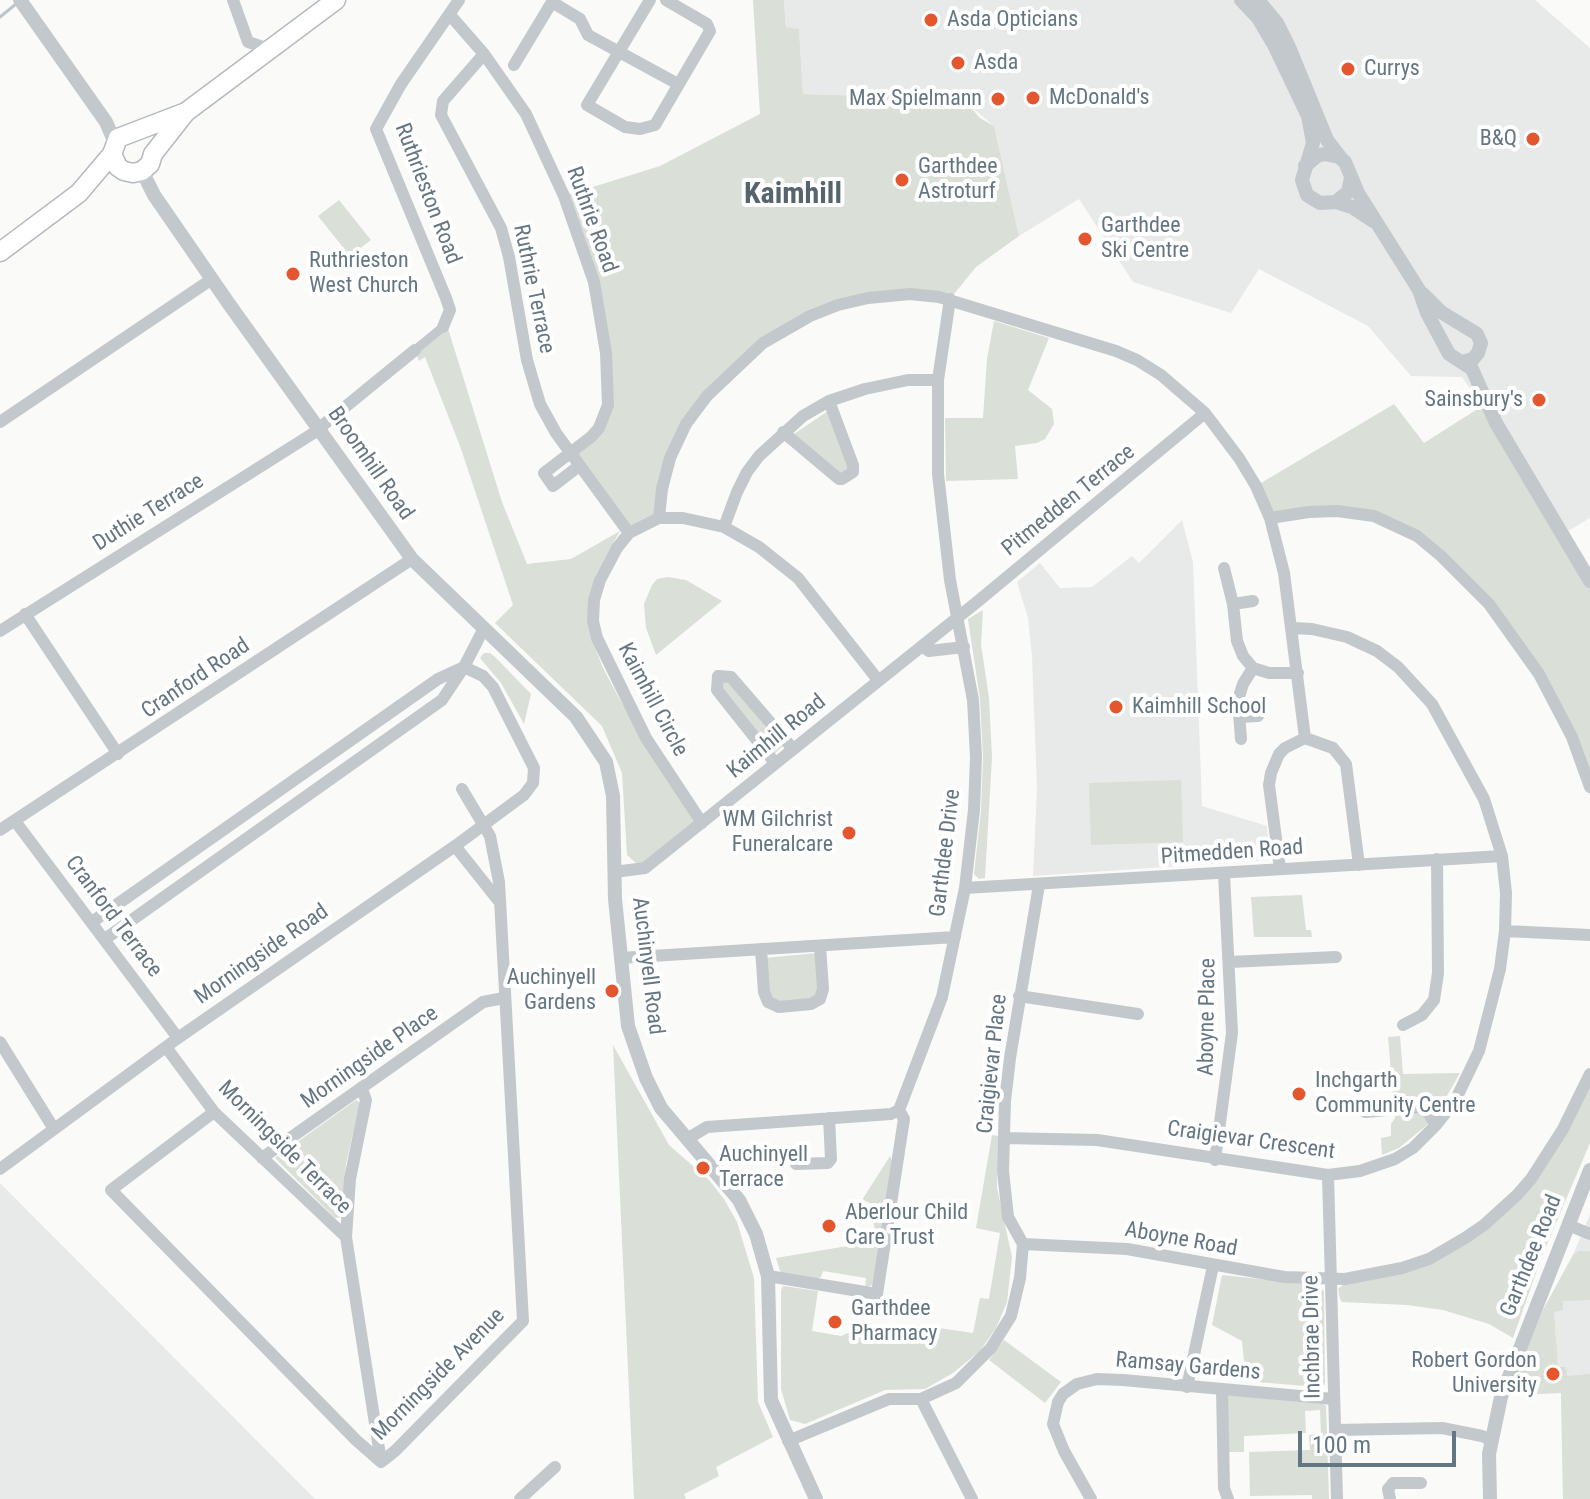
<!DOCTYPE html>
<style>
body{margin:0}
#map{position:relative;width:1590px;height:1499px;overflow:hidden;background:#fafaf8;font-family:"Roboto Condensed",sans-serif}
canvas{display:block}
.scale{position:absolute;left:1298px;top:1431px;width:158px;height:36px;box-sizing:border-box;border:4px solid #657683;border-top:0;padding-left:10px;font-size:24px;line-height:28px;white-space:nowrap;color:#657683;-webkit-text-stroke:6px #fff;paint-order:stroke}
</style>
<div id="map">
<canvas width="1590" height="1499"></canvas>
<div class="scale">100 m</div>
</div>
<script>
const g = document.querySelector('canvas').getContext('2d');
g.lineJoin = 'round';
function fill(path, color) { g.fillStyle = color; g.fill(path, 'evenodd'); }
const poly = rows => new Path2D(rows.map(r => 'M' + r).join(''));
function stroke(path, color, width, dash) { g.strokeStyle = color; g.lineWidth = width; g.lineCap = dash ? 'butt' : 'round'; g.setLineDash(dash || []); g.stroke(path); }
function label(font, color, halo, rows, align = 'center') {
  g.font = font + ' "Roboto Condensed",sans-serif'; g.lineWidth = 8; g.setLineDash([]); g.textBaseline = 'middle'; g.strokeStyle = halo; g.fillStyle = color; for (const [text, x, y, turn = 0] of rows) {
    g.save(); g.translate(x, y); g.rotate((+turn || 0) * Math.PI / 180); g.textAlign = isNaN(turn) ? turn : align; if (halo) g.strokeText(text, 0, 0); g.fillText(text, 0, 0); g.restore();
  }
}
fill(poly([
 [784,0,1535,0,1590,48,1590,518,1568,531,1462,377,1411,376,1368,326,1259,269,1231,313,1133,282,1079,199,1019,236,994,126,962,99,803,94,799,30,786,27],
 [1182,520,1193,562,1202,806,1267,826,1269,860,1033,876,1037,788,1032,657,1028,618,1017,582,1040,563,1060,588,1092,587,1132,556,1139,563],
 [0,1183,315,1499,0,1499],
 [1590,1214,1590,1499,1563,1499,1561,1393,1508,1395,1543,1310,1573,1255]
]), '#e8e9e9');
fill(poly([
 [753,0,784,0,786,27,799,29,803,94,963,99,980,118,994,126,1019,236,976,267,950,299,939,297,838,305,763,343,686,424,659,518,629,533,570,453,604,417,601,319,564,196,660,166,760,114],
 [339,200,371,240,350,256,318,216],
 [994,321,1049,338,1028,390,1052,409,1054,424,1045,439,1037,443,1015,446,1018,479,946,481,945,418,983,418,987,359],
 [446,322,502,502,527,564,571,559,620,531,596,574,589,596,593,642,603,668,620,700,695,822,645,864,637,864,627,855,622,773,602,726,495,623,513,605,460,446,425,357,419,361,415,350],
 [1487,403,1590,581,1590,787,1581,761,1508,629,1441,556,1374,516,1270,518,1256,486,1394,404,1424,443],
 [828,411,849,470,841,474,794,434],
 [668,577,686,580,722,601,656,655,646,628,644,604,652,585,657,579],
 [983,610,981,644,989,698,992,757,985,878,979,879,974,874,981,811,983,757,980,699,968,619],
 [484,653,490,653,495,657,531,694,524,724,501,683,480,658],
 [725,680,737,688,784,745,774,754,726,697,721,683],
 [1181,780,1183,842,1091,845,1089,783],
 [1302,895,1306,930,1311,930,1312,937,1254,937,1251,897],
 [817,953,817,993,813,999,780,1003,769,996,765,958],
 [1400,1036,1403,1074,1460,1073,1433,1120,1399,1148,1382,1155,1381,1138,1391,1136,1391,1124,1395,1118,1388,1037],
 [613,1045,669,1145,709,1180,724,1199,737,1222,754,1278,758,1402,773,1437,716,1467,719,1476,684,1494,686,1499,634,1499],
 [1590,1084,1590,1143,1542,1256,1513,1338,1489,1324,1443,1310,1407,1305,1342,1302,1340,1299,1338,1289,1344,1284,1404,1273,1504,1213],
 [356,1100,360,1103,346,1164,342,1217,335,1218,275,1158],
 [992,1135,998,1136,997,1188,1012,1257,1007,1302,996,1328,980,1351,953,1373,925,1389,885,1390,805,1424,790,1420,781,1389,781,1290,783,1286,818,1291,812,1331,841,1336,848,1333,895,1341,903,1339,915,1341,918,1325,973,1333,980,1298,989,1299,1000,1233,976,1228],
 [890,1156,893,1163,876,1279,872,1285,865,1288,866,1278,823,1271,821,1277,816,1279,781,1274,776,1258,877,1241,870,1203,862,1200],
 [1579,1251,1590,1251,1590,1300,1563,1301,1563,1310,1554,1312,1558,1367,1566,1367,1567,1376,1590,1374,1590,1499,1563,1499,1561,1393,1508,1395,1543,1310,1573,1255],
 [1222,1275,1316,1285,1324,1291,1325,1385,1316,1387,1246,1381,1242,1341,1212,1325],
 [1004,1340,1061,1382,1045,1403,989,1360],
 [1229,1395,1323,1404,1326,1406,1329,1499,1312,1499,1312,1495,1250,1496,1249,1452,1310,1450,1309,1435,1321,1434,1320,1410,1305,1411,1306,1433,1244,1436,1244,1452,1226,1452,1225,1399]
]), '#dadfd7');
stroke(poly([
 [0,17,16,4]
]), '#bbc7cb', 3);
const primary = poly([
 [112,154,118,167,124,171,133,173,142,171,150,164,153,154,186,112],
 [0,252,79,193,112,154,118,138,186,112,336,0]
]);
stroke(primary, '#b5babe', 21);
stroke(poly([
 [415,350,443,327]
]), '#c3c8cc', 9);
stroke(poly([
 [233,0,248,42,269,49],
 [650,0,587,105,625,127,640,129,655,125,710,31,707,24,666,0],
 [450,15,484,54,526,114,564,196,594,282,606,353,608,405,599,428,591,437,544,473,553,486,579,466],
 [484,54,443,101,441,115,501,228,509,257,527,360,540,404,556,433,629,533],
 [514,65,552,2,580,19,588,35,678,84],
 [443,327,450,310,446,298,376,129,401,84,459,0],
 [0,422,212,279],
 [783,432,839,479,842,479,853,472,853,465,829,401],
 [659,518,662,489,670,458,686,424,707,396,763,343,810,316,838,305,868,298,910,294,939,297,1116,351,1137,360,1161,375,1205,413,1239,458,1256,486,1270,518,1284,573,1305,738],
 [1270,518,1309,512,1337,511,1374,516,1417,536,1441,556,1489,604,1539,674,1572,737,1590,787],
 [724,527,737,492,747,472,759,456,803,416,829,401,865,389,908,380,938,380],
 [1224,568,1233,604,1237,641,1243,656,1253,668,1269,673,1298,673],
 [1233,604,1253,601],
 [25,614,118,754],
 [0,631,312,434,415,350],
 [922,646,929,651,964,647],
 [1239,717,1258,716],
 [1241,739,1238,700,1243,684,1253,668],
 [775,763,717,690,718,676,731,677,793,749],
 [15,821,178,1038],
 [702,823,646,738,597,638,593,621,594,600,600,580,617,548,629,533,659,518,683,518,724,527,759,547,798,578,878,680],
 [0,830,412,559],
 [455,846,498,900],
 [1280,869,1269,785,1271,773,1279,754,1285,748,1305,738,1333,748,1346,764,1359,865],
 [614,872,645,868,977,602,1205,413],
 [965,888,1502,856],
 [92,922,438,679,462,668],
 [1505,931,1590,935],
 [105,939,442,700,464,667],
 [761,949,764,992,768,1002,779,1007,811,1004,820,999,823,989,820,946],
 [620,958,955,937],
 [1230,962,1336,957],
 [1019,996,1138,1014],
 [1403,1025,1422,1015,1434,1000,1438,973,1437,859],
 [0,1042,54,1129],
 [166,1047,214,1112,346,1237],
 [362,1089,366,1100,350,1179,346,1237,381,1462],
 [214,1112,111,1190,356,1440,381,1462,395,1451,523,1321,499,882,490,836,462,789],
 [1365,1112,1420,1107,1425,1108,1436,1125],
 [1004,1138,1097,1140,1328,1175,1360,1171,1395,1159,1413,1148,1436,1125,1455,1101,1479,1051,1500,969,1505,931,1506,893,1502,856,1484,799,1432,704,1398,667,1377,651,1347,637,1312,629,1293,628],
 [687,1139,707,1127,891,1114,899,1110],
 [262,1158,483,1002,504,998],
 [1215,1160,1232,1033,1224,874],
 [796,1164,828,1163,831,1159,829,1118],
 [0,1169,178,1038,455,846,524,795,533,783,534,768,493,687,483,676,464,667,483,630],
 [1328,1175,1337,1499],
 [1568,1225,1590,1234],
 [1023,1244,1127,1249,1284,1277,1345,1279,1402,1268,1429,1259,1465,1238,1484,1225,1517,1195,1531,1179,1563,1129,1590,1074],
 [1023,1244,1008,1217,1003,1171,1005,1101,1010,1058,1039,885],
 [768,1276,877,1294,904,1119,899,1110,942,997,965,888,974,810,976,757,973,700,950,580,938,474,938,380,950,299],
 [1187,1387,1213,1266],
 [1222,1390,1224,1488,1228,1499],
 [921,1399,972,1499],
 [1335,1430,1442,1428,1482,1436,1491,1440],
 [788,1441,889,1399,921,1399,956,1383,991,1348,1011,1316,1020,1278,1023,1244],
 [520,1499,555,1467],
 [1091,1499,1064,1451,1053,1424,1058,1402,1063,1394,1077,1384,1097,1379,1123,1380,1333,1399],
 [1390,1499,1388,1489,1393,1483,1421,1483]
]), '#c3c8cc', 12);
stroke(poly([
 [20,0,106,122,115,143],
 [1241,0,1258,18,1274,45,1308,116,1313,143,1302,180,1307,195,1320,203,1336,202,1348,192,1351,178],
 [1258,0,1277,23,1289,47,1327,140,1341,158],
 [1305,166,1317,156,1324,154,1339,157,1345,162,1358,193,1419,290,1427,313,1449,354,1472,369,1496,423,1590,581],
 [142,171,154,195,229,304,412,559,576,717,606,762,613,796,615,899,628,1026,646,1078,661,1108,739,1200,756,1234,768,1276,771,1400,816,1499],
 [1336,202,1352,207,1373,221],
 [1423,294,1441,312,1477,334,1481,343,1478,353,1473,359,1462,362],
 [1490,1499,1489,1454,1501,1397,1590,1170]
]), '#c3c8cc', 14);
stroke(primary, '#fff', 18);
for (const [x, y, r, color] of [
 [931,20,8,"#e4572e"],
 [958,63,8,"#e4572e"],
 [1348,69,8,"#e4572e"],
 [1033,98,8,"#e4572e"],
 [998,99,8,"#e4572e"],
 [1533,139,8,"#e4572e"],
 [902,180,8,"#e4572e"],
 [1085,239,8,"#e4572e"],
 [293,274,8,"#e4572e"],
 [1539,400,8,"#e4572e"],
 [1116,707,8,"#e4572e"],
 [849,833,8,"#e4572e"],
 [612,991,8,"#e4572e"],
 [1299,1094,8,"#e4572e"],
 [703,1168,8,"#e4572e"],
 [829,1226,8,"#e4572e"],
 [835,1322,8,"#e4572e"],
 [1553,1374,8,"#e4572e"]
]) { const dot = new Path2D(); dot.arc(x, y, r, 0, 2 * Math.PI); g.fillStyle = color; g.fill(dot); stroke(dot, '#fff', 3); }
label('22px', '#657683', '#fff', [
 ["Asda Opticians",947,20],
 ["Asda",974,63],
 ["Currys",1364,69],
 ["McDonald's",1049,98],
 ["Max Spielmann",982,99,"right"],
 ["B&Q",1517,139,"right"],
 ["Garthdee",918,167],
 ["Astroturf",918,192],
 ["Garthdee",1101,226],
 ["Ski Centre",1101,251],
 ["Ruthrieston",309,261],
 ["West Church",309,286],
 ["Sainsbury's",1523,400,"right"],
 ["Kaimhill School",1132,707],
 ["WM Gilchrist",833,820,"right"],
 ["Funeralcare",833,845,"right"],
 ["Auchinyell",596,978,"right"],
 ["Gardens",596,1003,"right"],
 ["Inchgarth",1315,1081],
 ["Community Centre",1315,1106],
 ["Auchinyell",719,1155],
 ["Terrace",719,1180],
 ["Aberlour Child",845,1213],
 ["Care Trust",845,1238],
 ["Garthdee",851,1309],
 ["Pharmacy",851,1334],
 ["Robert Gordon",1537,1361,"right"],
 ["University",1537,1386,"right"]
], 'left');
label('22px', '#657683', '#fff', [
 ["Ruthrieston Road",427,194,69],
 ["Ruthrie Road",591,220,70],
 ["Ruthrie Terrace",533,289,78],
 ["Broomhill Road",370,464,55],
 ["Pitmedden Terrace",1069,501,-39],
 ["Duthie Terrace",149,513,-32],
 ["Cranford Road",196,679,-34],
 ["Kaimhill Circle",652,700,62],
 ["Kaimhill Road",777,737,-39],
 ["Garthdee Drive",946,853,-83],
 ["Pitmedden Road",1232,853,-4],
 ["Cranford Terrace",113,917,53],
 ["Morningside Road",262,955,-35],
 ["Auchinyell Road",647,966,83],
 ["Aboyne Place",1208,1017,-89],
 ["Morningside Place",370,1058,-35],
 ["Craigievar Place",993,1064,-84],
 ["Craigievar Crescent",1251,1141,8],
 ["Morningside Terrace",284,1148,45],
 ["Aboyne Road",1181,1240,10],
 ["Garthdee Road",1532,1256,-68],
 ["Inchbrae Drive",1313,1337,-91],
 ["Ramsay Gardens",1188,1367,5],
 ["Morningside Avenue",439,1375,-45]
]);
label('bold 30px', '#57646e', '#fff', [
 ["Kaimhill",793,195]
]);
</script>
